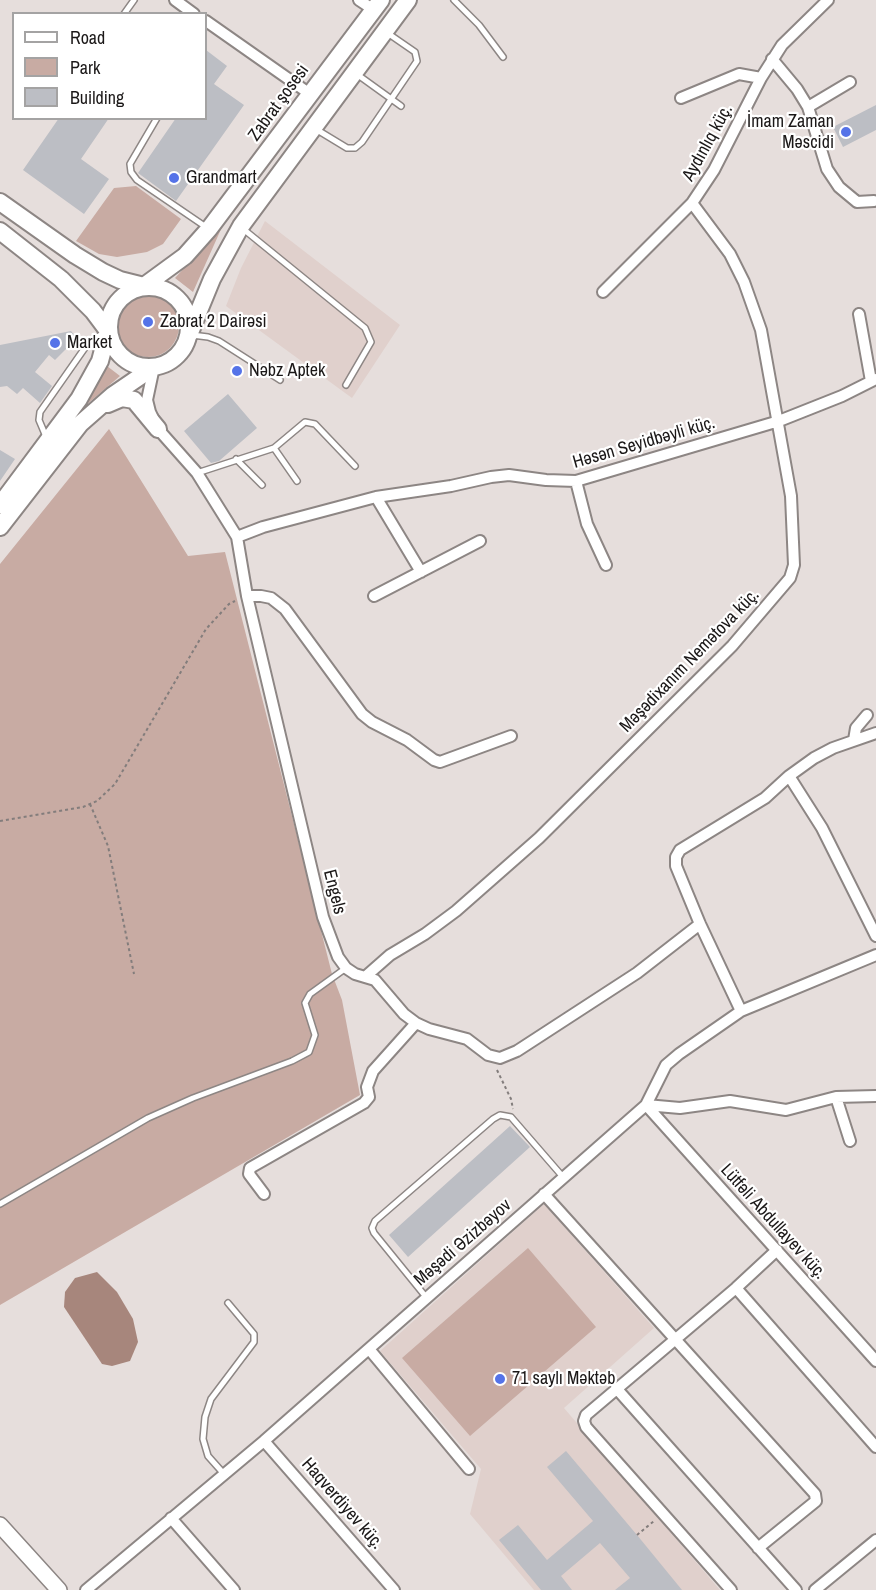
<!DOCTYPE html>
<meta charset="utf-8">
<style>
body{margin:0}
#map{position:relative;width:876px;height:1590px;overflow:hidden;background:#e6dedc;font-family:"Archivo Narrow",sans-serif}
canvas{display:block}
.legend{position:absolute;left:12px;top:12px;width:195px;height:108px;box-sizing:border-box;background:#fff;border:2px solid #a4a3a3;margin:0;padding:8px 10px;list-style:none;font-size:18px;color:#1b1818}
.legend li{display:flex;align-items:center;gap:12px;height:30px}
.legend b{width:30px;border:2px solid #a4a3a3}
</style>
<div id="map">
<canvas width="876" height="1590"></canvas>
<ul class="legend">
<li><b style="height:8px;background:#fff"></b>Road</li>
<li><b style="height:16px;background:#c8aba3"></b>Park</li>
<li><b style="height:16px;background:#bcbec4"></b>Building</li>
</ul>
</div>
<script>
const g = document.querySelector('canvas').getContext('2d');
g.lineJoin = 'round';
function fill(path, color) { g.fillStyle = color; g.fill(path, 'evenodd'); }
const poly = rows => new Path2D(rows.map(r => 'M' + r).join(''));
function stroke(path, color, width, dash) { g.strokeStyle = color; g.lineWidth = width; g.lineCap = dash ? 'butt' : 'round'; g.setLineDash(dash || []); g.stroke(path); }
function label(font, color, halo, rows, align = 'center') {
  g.font = font + ' "Archivo Narrow",sans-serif'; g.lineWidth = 4.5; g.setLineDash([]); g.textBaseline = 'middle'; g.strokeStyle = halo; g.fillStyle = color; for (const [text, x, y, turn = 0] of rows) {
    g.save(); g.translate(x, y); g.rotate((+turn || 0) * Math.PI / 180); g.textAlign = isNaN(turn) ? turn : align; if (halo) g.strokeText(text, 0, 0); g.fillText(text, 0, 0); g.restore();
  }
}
fill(poly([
 [265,221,400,325,352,398,226,306,241,268],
 [544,1204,654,1328,564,1408,720,1590,534,1590,470,1514,481,1469,380,1351]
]), '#e0d0cc');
fill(poly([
 [136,186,181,219,163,244,147,252,117,257,99,254,76,241,114,188],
 [222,227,193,292,175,278],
 '117 326a31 31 0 1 1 62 0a31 31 0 1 1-62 0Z',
 [107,366,120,376,78,412],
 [109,429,188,556,225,552,332,974,342,1000,360,1095,0,1305,0,564],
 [528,1248,596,1327,470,1436,402,1358]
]), '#c8aba3');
fill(poly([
 [97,1272,117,1292,133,1319,138,1342,130,1361,112,1366,102,1364,64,1307,65,1292,75,1278]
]), '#a7867c');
fill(poly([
 [206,50,227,66,214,84,244,105,176,201,138,173,176,118,206,118],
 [876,105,876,130,843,147,833,127],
 [59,118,109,118,81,159,109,179,84,214,23,170],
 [71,331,77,338,55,360,49,355,35,372,52,386,40,403,23,388,17,394,7,386,0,387,0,345],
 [228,394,257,428,219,461,211,463,184,431],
 [0,450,15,459,0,481],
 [510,1126,530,1147,408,1257,389,1235],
 [566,1451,637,1535,682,1590,615,1590,630,1578,600,1543,561,1576,572,1590,541,1590,499,1540,518,1525,547,1560,593,1521,547,1467]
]), '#bcbec4');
const lane = poly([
 [454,0,479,25,503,57],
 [124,14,134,0],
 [358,75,401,106],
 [157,118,130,164,131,172,137,180,206,227],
 [314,128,347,148,355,148,362,142,417,61,415,52,386,32],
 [242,228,365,328,371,342,346,385],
 [192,335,208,337,219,341,280,380],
 [47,439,39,420,40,412,89,342,104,333],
 [274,448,297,481],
 [236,459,262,485],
 [197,473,274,448,305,422,315,424,355,466],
 [0,1204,148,1118,193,1098,292,1061,309,1052,315,1035,305,1003,310,994,346,968],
 [426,1297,374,1233,372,1228,375,1221,493,1119,500,1115,511,1117,563,1177],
 [224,1474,208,1456,203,1439,205,1417,211,1399,254,1342,254,1334,228,1303]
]);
const street = poly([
 [175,0,194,14],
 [359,0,374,10],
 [206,21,310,94],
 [772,59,797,89,808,107,827,169,839,187,857,202,874,201],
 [681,98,739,74,761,78],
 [808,107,850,82],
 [603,292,692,203,714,170,761,78,782,45,828,0],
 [859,314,871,381],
 [154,367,147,400,150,412,158,429,197,473,237,537,247,596,323,917,338,957,346,968,355,974,375,980,404,1014,416,1023,429,1029,467,1039,488,1055,500,1058,517,1051,637,973,700,924],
 [576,481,587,524,606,565],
 [376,497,421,572],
 [237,537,263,527,376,497,451,486,491,477,509,475,546,480,576,481,779,421,842,396,876,379],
 [247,596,261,596,271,598,285,609,362,714,372,722,407,740,434,760,440,762,511,736],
 [374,596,480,541],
 [854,740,856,728,867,715],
 [789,776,822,828,876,936],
 [365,977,390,955,425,934,456,911,539,838,732,646,790,578,794,565,791,496,761,330,744,282,730,254,692,203],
 [741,1011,700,924,676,866,676,857,680,850,765,798,789,776,814,758,833,748,876,733],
 [836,1097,850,1141],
 [646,1105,876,1361],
 [646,1105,680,1108,730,1101,786,1110,836,1097,876,1096],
 [264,1194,249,1174,250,1168,364,1103,369,1097,367,1087,373,1071,416,1023],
 [544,1194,815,1494,816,1501,758,1548],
 [736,1288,876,1447],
 [369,1349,469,1469],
 [616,1388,796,1590],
 [264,1441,394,1590],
 [171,1518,234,1590],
 [86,1590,264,1441,646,1105,666,1065,679,1054,741,1011,876,955],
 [731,1590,586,1427,584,1421,586,1415,736,1288,777,1250],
 [815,1590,876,1540]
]);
const secondary = poly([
 [0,1525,59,1590]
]);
const primary = poly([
 [0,202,75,255,103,272,120,280,144,286,185,256,209,229,381,0],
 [0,231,61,279,93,311,108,331,100,361,79,399,0,505],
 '109 327a40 40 0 1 1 80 0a40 40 0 1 1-80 0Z',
 [189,335,212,279,241,226,408,0],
 [108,404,122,398,134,400,158,429],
 [0,527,80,424,113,395,154,367]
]);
stroke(lane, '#8d8684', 8);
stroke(street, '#8d8684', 14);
stroke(secondary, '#8d8684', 18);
stroke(primary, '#8d8684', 20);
stroke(poly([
 [90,804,108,846,134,974],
 [0,821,83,807,97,801,115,784,206,629,229,604,235,601],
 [497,1070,511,1099,513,1109],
 [637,1535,654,1521]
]), '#837d7c', 2, [3, 3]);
stroke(lane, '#fff', 5);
stroke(street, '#fff', 10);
stroke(secondary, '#fff', 15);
stroke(primary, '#fff', 16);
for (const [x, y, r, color] of [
 [846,132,6,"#5573e8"],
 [174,178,6,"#5573e8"],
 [148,322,6,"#5573e8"],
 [55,343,6,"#5573e8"],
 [237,371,6,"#5573e8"],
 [500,1379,6,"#5573e8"]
]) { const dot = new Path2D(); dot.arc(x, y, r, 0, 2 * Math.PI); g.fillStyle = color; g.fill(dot); stroke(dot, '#fff', 2); }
label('18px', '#1b1818', '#fff', [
 ["Zabrat şosesi",279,103,-54],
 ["Aydınlıq küç.",708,143,-61],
 ["Həsən Seyidbəyli küç.",644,443,-16],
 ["Məşədixanım Nemətova küç.",690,661,-46],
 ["Engels",334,892,76],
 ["Lütfəli Abdullayev küç.",773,1222,48],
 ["Məşədi Əzizbəyov",463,1243,-41],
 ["Haqverdiyev küç.",342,1504,49]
]);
label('18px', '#1b1818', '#fff', [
 ["İmam Zaman",834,122,"right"],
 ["Məscidi",834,143,"right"],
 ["Grandmart",186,178],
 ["Zabrat 2 Dairəsi",160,322],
 ["Market",67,343],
 ["Nəbz Aptek",249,371],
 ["71 saylı Məktəb",512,1379]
], 'left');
</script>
